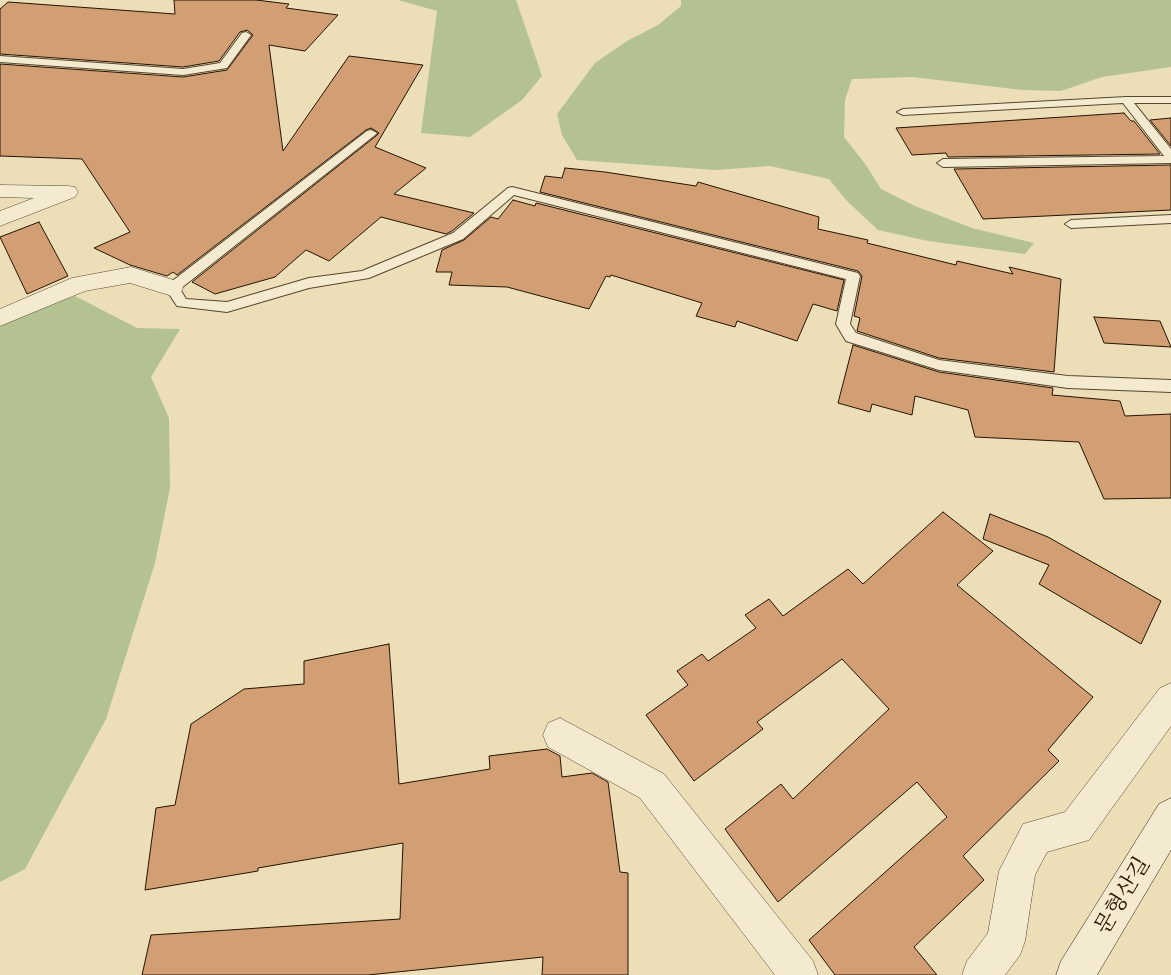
<!DOCTYPE html>
<meta charset="utf-8">
<style>
body{margin:0}
canvas{display:block;background:#ecdfb7}
</style>
<canvas width="1171" height="975"></canvas>
<script>
const g = document.querySelector('canvas').getContext('2d');
g.lineJoin = 'round';
function fill(path, color) { g.fillStyle = color; g.fill(path, 'evenodd'); }
const poly = rows => new Path2D(rows.map(r => 'M' + r).join(''));
function stroke(path, color, width, dash) { g.strokeStyle = color; g.lineWidth = width; g.lineCap = dash ? 'butt' : 'round'; g.setLineDash(dash || []); g.stroke(path); }
function label(font, color, halo, rows, align = 'center') {
  g.font = font + ' "EB Garamond","Noto Serif KR",serif'; g.lineWidth = 5; g.setLineDash([]); g.textBaseline = 'middle'; g.strokeStyle = halo; g.fillStyle = color; for (const [text, x, y, turn = 0] of rows) {
    g.save(); g.translate(x, y); g.rotate((+turn || 0) * Math.PI / 180); g.textAlign = isNaN(turn) ? turn : align; if (halo) g.strokeText(text, 0, 0); g.fillText(text, 0, 0); g.restore();
  }
}
fill(poly([
 [398,0,516,0,542,76,522,100,470,137,421,133,437,11],
 [681,0,1171,0,1171,67,1102,77,1061,91,1022,90,912,77,852,79,845,100,844,137,866,165,881,189,915,206,972,228,1034,243,1025,254,928,241,878,230,847,201,829,179,770,166,715,170,577,160,562,135,557,114,595,63,627,41,658,25,681,6],
 [75,296,137,328,180,329,151,377,169,418,170,488,155,563,106,719,25,869,0,882,0,322]
]), '#b4c291');
const building = poly([
 [174,0,256,0,289,4,286,8,338,15,305,51,269,45,283,151,349,56,423,65,375,147,426,168,394,194,474,213,452,231,446,234,381,217,329,261,306,250,275,277,215,294,192,282,376,136,379,133,371,128,366,130,177,275,173,272,167,276,130,265,94,248,130,232,82,159,0,156,0,64,183,77,227,70,253,35,247,30,240,32,219,61,183,67,0,54,0,9,8,2,175,14,174,0],
 [1124,113,1131,121,1134,121,1160,154,948,157,946,153,912,155,896,128,1124,113],
 [1171,118,1171,146,1150,120,1171,118],
 [1171,165,1171,210,983,219,954,169,1171,165],
 [565,168,605,172,696,186,698,182,819,217,818,229,868,240,867,243,956,265,957,261,1013,274,1009,267,1061,279,1054,372,939,358,857,331,860,318,854,316,862,276,858,271,540,192,545,176,562,178,565,168],
 [513,200,535,206,536,203,844,280,837,311,813,304,797,341,737,321,735,327,696,316,702,303,611,275,610,277,606,276,589,309,507,287,449,285,452,272,436,272,442,250,464,240,491,217,498,219,513,200],
 [39,222,68,276,27,294,0,237,39,222],
 [1094,317,1160,321,1171,347,1104,343,1094,317],
 [853,345,939,372,1053,388,1052,395,1120,401,1125,416,1171,414,1171,498,1104,499,1079,442,975,437,968,410,915,396,912,415,872,404,870,412,838,403,853,345],
 [943,512,993,551,957,585,1093,697,1048,750,1059,761,963,856,984,880,914,947,937,975,835,975,809,940,947,817,917,782,778,902,725,829,781,784,793,799,889,709,842,659,757,722,763,729,694,781,646,715,688,685,677,671,702,654,708,661,756,628,745,615,769,599,783,616,848,569,863,584,943,512],
 [990,514,1048,537,1161,601,1141,644,1039,584,1049,565,983,539,990,514],
 [389,644,399,784,490,769,489,756,547,749,560,756,562,777,592,773,608,782,620,872,628,873,628,975,542,975,543,957,368,975,142,975,151,935,400,919,403,843,258,868,258,871,145,890,156,808,175,805,191,724,244,689,304,684,304,661,389,644]
]);
fill(building, '#d29e74');
stroke(building, '#251300', 1);
const lane = poly([
 [246,32,251,35,227,68,183,75,0,62,0,56,183,69,220,63,242,33,246,32],
 [1126,97,1171,97,1171,103,1134,103,1171,149,1171,163,943,167,937,163,943,159,1164,156,1123,103,903,115,897,112,903,109,1126,97],
 [371,130,377,133,375,135,180,289,186,299,227,302,309,278,362,271,453,233,508,188,512,187,858,273,860,276,850,324,856,333,939,360,1068,376,1171,380,1171,392,1068,388,939,370,846,341,836,324,846,279,514,195,463,239,369,278,309,288,227,312,177,306,165,288,167,285,367,131,371,130],
 [1171,215,1171,223,1071,228,1065,224,1071,220,1171,215]
]);
const street = poly([
 [0,185,68,186,75,187,78,192,75,197,0,226,0,211,34,198,0,197,0,185],
 [131,267,180,282,183,288,180,294,172,296,130,283,85,291,0,326,0,309,72,278,131,267],
 [1171,683,1171,726,1089,840,1047,852,1035,875,1025,941,1020,955,1005,975,962,975,967,961,988,933,999,871,1023,824,1065,812,1160,688,1171,683],
 [560,718,664,774,813,961,818,975,775,975,640,798,548,747,543,735,548,723,560,718]
]);
const secondary = poly([
 [1171,798,1171,850,1097,975,1056,975,1061,961,1159,804,1171,798]
]);
stroke(lane, '#57462e', 2);
stroke(street, '#57462e', 1);
stroke(secondary, '#251300', 1);
fill(lane, '#f3ead0');
fill(street, '#f3ead0');
fill(secondary, '#f3ead0');
label('22px', '#251300', '#f3ead0', [
 ["문형산길",1123,896,-59]
]);
</script>
